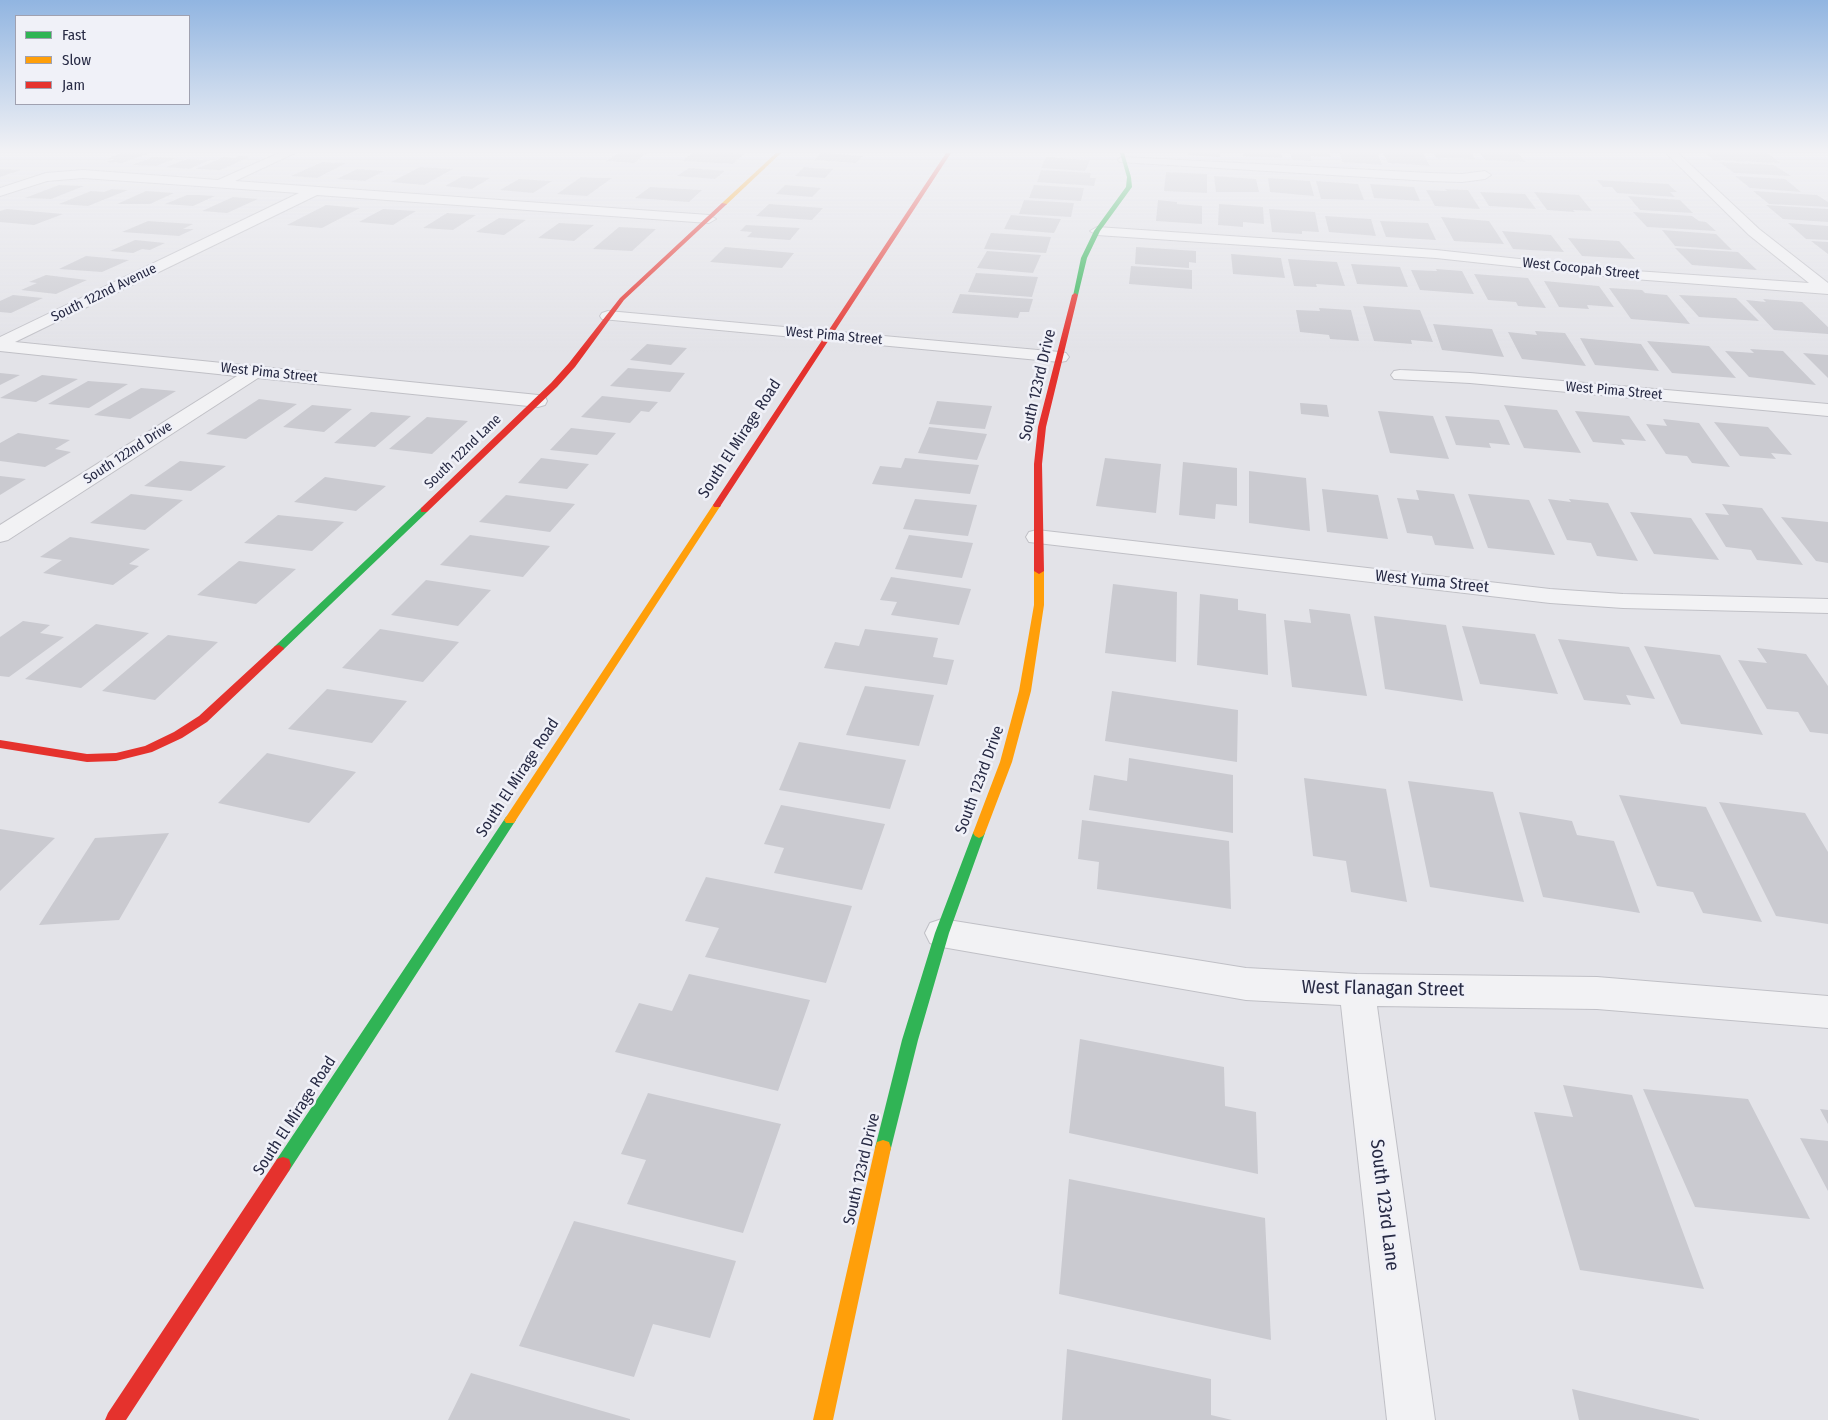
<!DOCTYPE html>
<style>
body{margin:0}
#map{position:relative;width:1828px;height:1420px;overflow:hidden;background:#e3e3e8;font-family:"Fira Sans Condensed",sans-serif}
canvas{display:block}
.legend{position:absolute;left:15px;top:15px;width:175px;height:90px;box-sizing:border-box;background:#f0f1f8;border:1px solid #a0a1b0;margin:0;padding:6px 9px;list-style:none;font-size:15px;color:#272a44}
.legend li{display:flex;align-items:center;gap:10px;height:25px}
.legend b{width:25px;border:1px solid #a0a1b0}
</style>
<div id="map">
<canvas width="1828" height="1420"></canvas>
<ul class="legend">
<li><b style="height:6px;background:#30b455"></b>Fast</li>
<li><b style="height:6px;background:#ff9f0a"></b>Slow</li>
<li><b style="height:6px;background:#e5322d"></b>Jam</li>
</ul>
</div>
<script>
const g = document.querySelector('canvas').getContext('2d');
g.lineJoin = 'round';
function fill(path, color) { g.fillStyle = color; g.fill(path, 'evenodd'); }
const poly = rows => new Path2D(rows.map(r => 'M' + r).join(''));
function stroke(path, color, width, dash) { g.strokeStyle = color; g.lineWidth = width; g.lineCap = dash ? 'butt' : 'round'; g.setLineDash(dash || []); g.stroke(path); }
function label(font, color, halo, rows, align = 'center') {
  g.font = font + ' "Fira Sans Condensed",sans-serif'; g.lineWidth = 5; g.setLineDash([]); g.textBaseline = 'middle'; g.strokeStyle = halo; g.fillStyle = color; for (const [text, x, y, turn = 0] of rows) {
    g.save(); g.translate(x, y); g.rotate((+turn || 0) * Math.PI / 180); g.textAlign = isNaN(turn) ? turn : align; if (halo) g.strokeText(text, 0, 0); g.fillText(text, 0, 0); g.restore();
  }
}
fill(poly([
 [121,153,147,153,147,154,122,163,106,162,114,159,107,159],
 [618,153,647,153,634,163,606,161],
 [692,153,730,153,744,154,733,164,682,161],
 [821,153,824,153,863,156,856,163,814,160],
 [1188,153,1220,153,1220,157,1188,155],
 [1243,153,1281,153,1283,158,1243,156],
 [1290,153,1329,153,1331,157,1311,156,1312,161,1292,160],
 [1340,153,1378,153,1382,165,1342,162],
 [1383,153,1423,153,1430,166,1388,163],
 [1433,153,1472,153,1475,159,1436,158],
 [1480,153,1518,153,1526,162,1485,160],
 [1705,153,1767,153,1781,163,1713,160],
 [239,156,250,157,220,170,196,169,223,157,235,158],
 [153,157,177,158,156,166,132,165],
 [1046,157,1090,160,1085,171,1041,168],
 [187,159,210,160,189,169,166,167],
 [322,162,346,163,317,178,291,176],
 [1719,162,1774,165,1791,176,1734,173],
 [420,167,453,169,424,185,391,182],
 [804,167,813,168,833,169,825,178,795,176],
 [689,168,725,171,715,179,677,176],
 [0,169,21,170,0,177],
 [357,169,384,171,365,181,337,179],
 [1041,170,1091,173,1090,178,1096,178,1094,186,1037,182],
 [1166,172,1207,174,1207,193,1164,191],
 [463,176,490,178,472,189,445,186],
 [1214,176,1256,179,1259,192,1216,192],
 [1735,176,1785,179,1801,192,1750,188],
 [581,177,597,178,612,178,587,196,557,194],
 [1268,178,1310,181,1314,196,1270,192],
 [519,179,552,181,533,193,500,190],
 [1597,180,1668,184,1677,192,1670,192,1675,197,1617,193,1612,187,1603,187],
 [1316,181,1358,184,1364,200,1321,199],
 [1370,184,1414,187,1420,201,1374,198],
 [59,185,84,186,51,199,25,198],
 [785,185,821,188,812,197,776,194],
 [1034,185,1084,188,1081,201,1029,198],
 [650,187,702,190,689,202,635,198],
 [112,189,128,190,88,206,59,204,91,191,104,192],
 [1445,189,1468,190,1480,209,1435,206,1426,190,1447,191],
 [146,191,174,193,150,204,117,204],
 [1753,191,1817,195,1828,202,1828,207,1769,204],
 [1480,192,1525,194,1536,209,1489,206],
 [1534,192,1579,195,1592,211,1573,210,1575,212,1547,210],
 [187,195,199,195,215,196,193,206,165,204],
 [1628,196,1680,200,1693,213,1640,210],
 [233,197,258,199,227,213,202,211],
 [1024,200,1074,203,1071,217,1019,214],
 [1158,200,1177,202,1177,204,1202,206,1202,224,1156,221],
 [769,204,823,208,812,220,756,216],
 [1219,204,1263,207,1264,224,1243,222,1243,227,1218,225],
 [326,205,360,208,322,228,287,225],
 [1766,205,1828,209,1828,222,1783,219],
 [7,209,63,214,34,225,0,222,0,211],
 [383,209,416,211,393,225,359,222],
 [1269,209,1315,212,1319,232,1302,231,1302,234,1272,232],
 [1633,212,1692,216,1699,221,1706,222,1716,231,1647,227],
 [447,213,476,215,453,230,423,228],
 [1011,215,1061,219,1054,233,1004,229],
 [1325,216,1371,219,1376,236,1329,232],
 [1441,217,1489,221,1504,244,1454,241],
 [499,218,526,220,504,235,476,232],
 [148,221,193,224,183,229,194,229,179,236,122,232],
 [1380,221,1428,223,1436,240,1386,237],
 [559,223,594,225,574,241,538,238],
 [1788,223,1828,226,1828,240,1806,239],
 [746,225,800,228,790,240,747,237,752,232,740,231],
 [619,227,656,229,632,251,593,249],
 [1662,230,1716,234,1732,250,1675,246],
 [1502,231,1551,235,1564,252,1513,249],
 [991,233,1051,237,1046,253,984,249],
 [1568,238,1619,241,1635,259,1582,256],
 [135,240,165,243,150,250,142,249,133,253,110,251],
 [1811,241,1828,242,1828,254],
 [725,247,794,253,782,268,710,262],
 [1136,247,1196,251,1196,263,1189,262,1189,268,1135,264],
 [1675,248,1738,252,1757,270,1692,265],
 [987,251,1041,255,1033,273,977,268],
 [1231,254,1281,258,1285,278,1233,274],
 [86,256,129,260,102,272,59,269],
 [1288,259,1337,262,1345,286,1316,284,1317,287,1294,286],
 [1351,264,1400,267,1408,287,1357,284],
 [1131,266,1192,270,1192,289,1129,284],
 [1436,269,1462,271,1474,294,1420,290,1411,270,1437,271],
 [976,273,1038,277,1032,297,968,292],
 [1474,274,1528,278,1546,308,1518,306,1516,302,1488,300],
 [46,275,87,280,56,294,21,290,37,283,29,282],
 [1544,281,1599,286,1614,307,1587,305,1589,309,1559,307],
 [1609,288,1642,290,1645,293,1667,295,1690,324,1631,319],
 [960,294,1033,299,1029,312,1020,312,1018,318,952,313],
 [13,295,43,298,11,313,0,312,0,301],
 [1679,295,1736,298,1759,321,1699,317],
 [1763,299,1802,302,1828,327,1828,334,1774,330,1746,300,1766,302],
 [1363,306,1420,310,1433,342,1411,340,1412,344,1374,341],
 [1319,308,1351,310,1359,341,1330,339,1329,335,1300,332,1296,310,1320,311],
 [1433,324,1492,329,1504,357,1442,350],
 [1535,331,1565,333,1586,366,1522,359,1508,332,1537,335],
 [1580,338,1641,344,1659,371,1595,365],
 [1647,341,1709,346,1736,378,1672,373],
 [647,344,687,348,671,365,630,360],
 [1750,349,1783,351,1816,385,1749,377,1725,351,1754,353],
 [1803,353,1828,355,1828,378],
 [628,368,685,373,670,392,610,386],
 [0,373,20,375,0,385],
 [42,375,78,379,36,402,0,398],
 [88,381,128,384,89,408,48,404],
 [141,388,176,391,130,419,94,415],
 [602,396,658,402,649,412,641,411,630,423,581,417],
 [259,399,297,404,246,439,206,434],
 [937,401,992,406,985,429,929,424],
 [1300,403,1327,405,1329,417,1301,414],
 [312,405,352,409,324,432,283,427],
 [1504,405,1557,410,1581,453,1524,448],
 [1378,411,1433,416,1449,459,1390,453],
 [1575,411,1629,416,1646,441,1621,439,1625,445,1593,442],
 [371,412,411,416,375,447,334,443],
 [1445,416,1499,420,1510,445,1489,443,1491,448,1456,445],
 [427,417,468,421,432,454,389,449],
 [1663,419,1699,423,1730,467,1692,463,1687,456,1666,454,1646,424,1667,426],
 [1714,422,1768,427,1792,455,1771,453,1776,459,1740,456],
 [929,427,987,434,977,460,918,453],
 [571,428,616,433,597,455,550,450],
 [18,433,70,440,55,449,71,452,45,467,0,461,0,443],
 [541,458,589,464,567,489,518,483],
 [905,458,979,465,970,494,872,484,880,466,901,468],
 [1105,458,1161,464,1156,513,1096,506],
 [180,461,226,466,191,491,144,486],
 [1183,462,1237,468,1237,506,1216,504,1215,519,1179,515],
 [1249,471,1306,478,1310,531,1249,523],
 [0,476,26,479,0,495],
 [325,477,386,486,356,511,294,502],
 [1322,489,1378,495,1388,539,1327,532],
 [1416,490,1454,494,1474,549,1435,545,1432,536,1407,533,1397,498,1419,500],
 [131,494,183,500,145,530,90,523],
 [1468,494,1529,500,1555,555,1488,548],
 [506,495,575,504,550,532,479,522],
 [915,499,977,505,968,536,903,529],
 [1548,499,1571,502,1569,499,1608,503,1638,561,1597,556,1591,543,1567,540],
 [1722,504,1762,508,1803,565,1757,560,1751,550,1726,547,1705,513,1729,515],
 [1630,512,1691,518,1719,560,1654,554],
 [278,515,344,522,312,551,244,543],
 [1781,517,1828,522,1828,563,1816,561],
 [470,535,550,546,523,577,440,565],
 [909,535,973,543,962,578,895,569],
 [70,537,150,549,129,564,139,566,113,585,43,573,62,560,40,557],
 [239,561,296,569,256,604,197,595],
 [891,577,971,589,959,625,891,615,897,602,880,600],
 [426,580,491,590,458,626,391,615],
 [1113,584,1177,592,1176,662,1105,653],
 [1200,594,1238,599,1238,610,1266,614,1268,675,1197,665],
 [1309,609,1350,614,1367,696,1292,687,1284,620,1311,623],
 [1374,616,1446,625,1463,701,1385,689],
 [23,621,50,625,40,633,64,637,9,677,0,676,0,637],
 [96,624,149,633,81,688,25,679],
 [1462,626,1535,634,1558,694,1480,684],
 [380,629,459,642,423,682,342,668],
 [865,629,938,638,933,657,954,660,947,685,824,668,835,642,859,646],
 [168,635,218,642,155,700,102,691],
 [1558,639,1629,647,1655,699,1626,695,1631,705,1584,700],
 [1644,646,1720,655,1763,735,1681,724],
 [1757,648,1806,654,1828,686,1828,734,1810,732,1798,712,1767,709,1738,660,1767,663],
 [865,686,934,695,919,746,846,735],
 [327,689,407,701,372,743,288,729],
 [1112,691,1238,710,1237,762,1105,741],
 [799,742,906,760,890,809,779,790],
 [267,753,356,772,309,823,218,803],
 [1129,758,1233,775,1233,833,1089,810,1094,775,1127,781],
 [1304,778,1386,789,1407,902,1351,892,1346,861,1313,856],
 [1408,781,1493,792,1524,902,1430,887],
 [1619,795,1706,807,1762,922,1703,913,1693,892,1657,886],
 [1719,802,1805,813,1828,852,1828,924,1776,916],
 [781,805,885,824,862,890,774,873,784,848,764,844],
 [1519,812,1572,821,1577,835,1614,841,1640,913,1543,897],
 [1082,820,1229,841,1231,909,1097,889,1099,862,1078,859],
 [0,829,55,838,0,891],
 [169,833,119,920,39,925,95,838],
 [706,877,852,906,826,983,705,957,719,928,685,921],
 [689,974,810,1000,778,1091,615,1052,639,1003,672,1011],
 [1080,1039,1224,1067,1225,1106,1256,1112,1258,1174,1069,1133],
 [1563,1085,1632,1095,1704,1289,1580,1270,1534,1112,1573,1117],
 [1643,1089,1748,1099,1810,1219,1695,1207],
 [648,1093,781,1124,743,1233,627,1204,646,1160,621,1154],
 [1820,1109,1828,1110,1828,1124],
 [1800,1138,1828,1141,1828,1191],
 [1069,1179,1265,1218,1271,1340,1059,1294],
 [574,1221,736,1261,710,1338,653,1324,634,1377,519,1346],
 [1067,1349,1211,1379,1211,1415,1232,1420,1062,1420],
 [471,1373,630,1419,630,1420,448,1420],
 [1572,1389,1699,1419,1699,1420,1579,1420]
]), '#cacad0');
const street = poly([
 [279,153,295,153,235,181,709,215,716,219,709,223,317,195,15,342,538,395,545,397,547,401,545,405,538,407,258,378,8,540,0,542,0,525,237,376,0,351,0,337,299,193,83,178,47,181,0,196,0,188,46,173,83,170,218,180,279,153],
 [1666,153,1678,153,1759,229,1828,283,1828,294,1621,278,1436,258,1097,235,1090,231,1097,227,1436,250,1621,270,1809,283,1749,235,1666,153],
 [1124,157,1430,173,1462,174,1485,171,1491,175,1485,179,1462,182,1430,181,1120,162,1118,160,1120,158,1124,157],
 [608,311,1060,352,1066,353,1069,357,1066,361,1060,362,602,319,600,316,602,313,608,311],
 [1400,370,1470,373,1828,404,1828,416,1470,383,1394,379,1391,375,1394,371,1400,370],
 [1037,530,1550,589,1623,594,1828,599,1828,613,1623,608,1550,603,1029,542,1026,537,1029,532,1037,530],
 [942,919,1246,968,1357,974,1597,977,1828,996,1828,1028,1597,1009,1377,1006,1435,1420,1387,1420,1341,1005,1246,1000,942,947,930,943,925,933,930,923,942,919]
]);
stroke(street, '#c0c0c6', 2);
fill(street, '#f2f2f4');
fill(poly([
 [1120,153,1124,153,1131,177,1132,187,1100,231,1087,258,1078,295,1073,296,1081,258,1094,231,1126,187,1127,177,1120,153],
 [424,507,427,508,427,512,283,650,275,650,274,648,275,646,421,508,424,507],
 [510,815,514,817,516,820,514,823,289,1171,283,1173,277,1171,275,1165,277,1159,506,817,510,815],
 [979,828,983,830,985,833,949,933,918,1040,891,1148,889,1154,883,1156,877,1154,875,1148,902,1040,935,933,973,833,975,830,979,828]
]), '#30b455');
fill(poly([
 [776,153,781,153,726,205,722,205,722,203,776,153],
 [717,502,721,505,514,823,506,823,504,820,506,817,713,505,717,502],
 [1039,568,1044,571,1044,605,1031,691,1012,762,985,833,983,836,979,838,975,836,973,833,1000,762,1019,691,1034,605,1034,571,1039,568],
 [883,1140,889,1142,891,1148,833,1420,813,1420,875,1148,877,1142,883,1140]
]), '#ff9f0a');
fill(poly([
 [946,153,951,153,721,505,720,507,714,507,713,505,946,153],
 [722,203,727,204,624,300,575,367,557,387,427,512,421,512,421,508,551,383,569,363,620,298,722,203],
 [1075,293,1078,295,1046,427,1042,464,1044,571,1039,574,1034,571,1034,464,1038,427,1072,295,1075,293],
 [279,645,284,648,283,650,207,722,182,738,152,752,116,761,87,762,0,748,0,740,87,754,116,753,145,746,174,732,199,716,275,646,279,645],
 [283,1157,289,1159,291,1165,289,1171,126,1420,105,1420,108,1413,277,1159,283,1157]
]), '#e5322d');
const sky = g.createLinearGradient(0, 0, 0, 352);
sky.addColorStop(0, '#91b5e1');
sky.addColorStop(0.43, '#f2f2f5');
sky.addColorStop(1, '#f2f2f500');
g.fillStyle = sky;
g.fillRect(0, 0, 1828, 352);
label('14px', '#272a44', '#f0f1f8', [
 ["West Cocopah Street",1581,269,6],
 ["South 122nd Avenue",104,293,-26],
 ["West Pima Street",834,336,5],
 ["West Pima Street",269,373,6],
 ["West Pima Street",1614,391,5],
 ["South 122nd Lane",463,452,-44],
 ["South 122nd Drive",128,453,-33]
]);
label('16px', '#272a44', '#f0f1f8', [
 ["South 123rd Drive",1038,385,-77],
 ["South El Mirage Road",740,439,-57],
 ["West Yuma Street",1432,582,6],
 ["South El Mirage Road",518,778,-57],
 ["South 123rd Drive",980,780,-70],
 ["South El Mirage Road",295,1116,-57],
 ["South 123rd Drive",862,1169,-77]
]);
label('19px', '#272a44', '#f0f1f8', [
 ["West Flanagan Street",1383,989,1],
 ["South 123rd Lane",1384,1205,83]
]);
</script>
